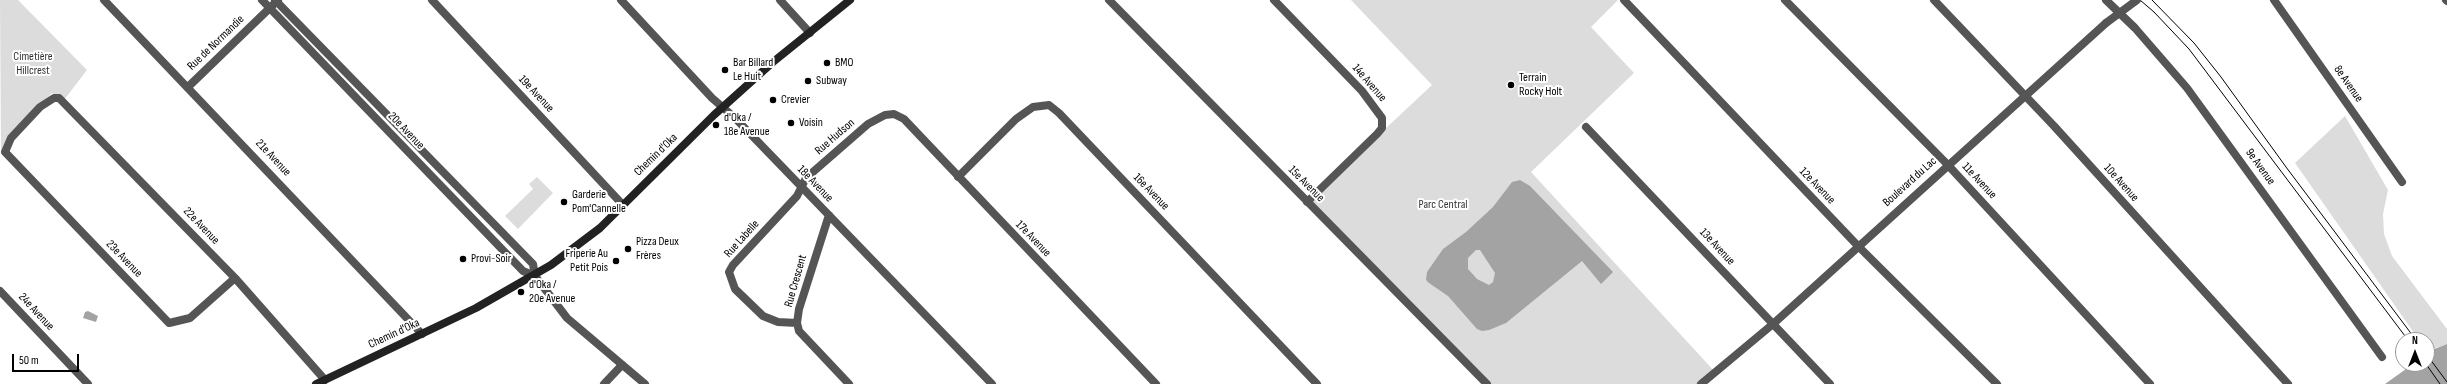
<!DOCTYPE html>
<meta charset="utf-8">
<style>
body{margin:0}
#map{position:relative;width:2447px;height:384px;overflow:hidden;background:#fff;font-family:"Sofia Sans Condensed",sans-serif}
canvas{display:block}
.north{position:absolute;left:2395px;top:332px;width:40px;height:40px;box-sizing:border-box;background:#fff;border:1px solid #999;border-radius:50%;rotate:0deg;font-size:11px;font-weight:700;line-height:16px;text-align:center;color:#000}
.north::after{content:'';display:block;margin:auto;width:14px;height:18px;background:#000;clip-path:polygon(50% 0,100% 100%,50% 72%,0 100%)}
.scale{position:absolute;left:12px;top:354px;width:67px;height:18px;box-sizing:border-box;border:2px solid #000;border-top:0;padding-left:5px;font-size:12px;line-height:14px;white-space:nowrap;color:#000;-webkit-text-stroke:3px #fff;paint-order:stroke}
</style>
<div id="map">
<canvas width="2447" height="384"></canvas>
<div class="north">N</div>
<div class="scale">50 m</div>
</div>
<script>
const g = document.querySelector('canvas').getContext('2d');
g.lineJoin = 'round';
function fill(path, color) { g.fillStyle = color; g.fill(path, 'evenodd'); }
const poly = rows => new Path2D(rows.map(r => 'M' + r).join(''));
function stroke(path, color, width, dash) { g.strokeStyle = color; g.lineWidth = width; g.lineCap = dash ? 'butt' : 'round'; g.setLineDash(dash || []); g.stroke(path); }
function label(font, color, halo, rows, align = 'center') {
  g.font = font + ' "Sofia Sans Condensed",sans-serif'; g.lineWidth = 4; g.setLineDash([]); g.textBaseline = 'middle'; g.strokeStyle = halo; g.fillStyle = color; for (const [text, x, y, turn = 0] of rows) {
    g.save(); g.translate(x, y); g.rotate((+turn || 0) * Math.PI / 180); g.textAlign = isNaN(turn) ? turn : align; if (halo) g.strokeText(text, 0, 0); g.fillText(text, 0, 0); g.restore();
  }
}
fill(poly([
 [0,0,18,0,87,70,64,100,52,93,30,115,8,138,1,153],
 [1351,0,1618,0,1591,27,1634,73,1531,172,1716,373,1702,384,1487,384,1307,202,1432,85],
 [2345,116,2388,190,2383,214,2384,234,2392,256,2447,329,2447,344,2427,351,2427,340,2419,340,2295,163],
 [537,177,553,193,518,229,505,216,533,189,529,184]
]), '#dcdcdc');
fill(poly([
 [1520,180,1530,186,1613,272,1601,284,1582,261,1506,323,1489,330,1482,331,1477,329,1448,296,1429,283,1426,280,1427,272,1443,249,1466,232,1493,207,1512,182],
 [1476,250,1480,250,1495,273,1493,282,1489,285,1477,279,1468,269,1468,258],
 [88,311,98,316,96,322,83,318,85,312],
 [2447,344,2447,384,2385,384,2413,364,2427,364,2427,352]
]), '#a3a3a3');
stroke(poly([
 [104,0,422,334],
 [432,0,622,204],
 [621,0,712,98,735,118,992,384],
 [780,0,810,33],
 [1109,0,1487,384],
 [1274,0,1362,91,1382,118,1382,128,1377,134,1307,202],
 [1624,0,1858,246,1997,384],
 [1785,0,1947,164,2150,384],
 [1934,0,2054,126,2288,384],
 [2106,0,2135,28,2187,88,2382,357],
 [2274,0,2402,182],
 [2446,0,2447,1],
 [188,87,278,0],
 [1586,127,1830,384],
 [958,177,1016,119,1033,107,1049,105,1059,113,1317,384],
 [829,215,799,309,797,323,799,331,849,384],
 [235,278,190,318,169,323,5,152,11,138,40,107,54,98,59,98,235,278,325,380],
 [0,291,88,384],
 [797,323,778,322,763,316,735,289,729,272,733,265,797,196,806,178,868,124,885,115,894,114,904,119,922,138,1156,384],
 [604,384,622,365]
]), '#555', 8);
stroke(poly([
 [262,0,523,271,535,276],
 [275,0,533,264,535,276,567,318,645,384],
 [1701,384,1773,324,2106,23]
]), '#555', 8);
stroke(poly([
 [316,384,476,308,551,265,600,228,714,115,773,62,850,0]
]), '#222', 8);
stroke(poly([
 [2140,0,2154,12,2189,49,2408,340],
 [2152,0,2194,43,2221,77,2286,167,2416,340],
 [2427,355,2447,382],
 [2426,364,2440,384]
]), '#000', 1);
stroke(poly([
 [2106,23,2137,0]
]), '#555', 8);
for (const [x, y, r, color] of [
 [827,63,4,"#000"],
 [725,70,4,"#000"],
 [808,81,4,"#000"],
 [1511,85,4,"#000"],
 [773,100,4,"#000"],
 [791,123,4,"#000"],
 [716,125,4,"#000"],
 [564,202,4,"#000"],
 [628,249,4,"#000"],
 [463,259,4,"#000"],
 [616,261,4,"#000"],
 [521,292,4,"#000"]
]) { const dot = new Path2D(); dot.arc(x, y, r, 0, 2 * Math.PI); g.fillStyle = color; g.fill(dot); stroke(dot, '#fff', 1.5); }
label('12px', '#000', '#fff', [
 ["Rue de Normandie",216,43,-44],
 ["14e Avenue",1369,83,49],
 ["8e Avenue",2348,84,55],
 ["19e Avenue",536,94,47],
 ["20e Avenue",406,131,46],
 ["Rue Hudson",835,137,-41],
 ["Chemin d'Oka",656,155,-44],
 ["21e Avenue",273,158,47],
 ["9e Avenue",2260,167,54],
 ["11e Avenue",1979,181,47],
 ["Boulevard du Lac",1910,182,-42],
 ["10e Avenue",2121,183,48],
 ["18e Avenue",815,184,46],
 ["15e Avenue",1306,184,45],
 ["12e Avenue",1817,186,46],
 ["16e Avenue",1151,192,46],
 ["22e Avenue",201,226,46],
 ["Rue Labelle",742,239,-48],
 ["17e Avenue",1033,239,46],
 ["13e Avenue",1717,247,47],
 ["23e Avenue",124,259,46],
 ["Rue Crescent",796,281,-74],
 ["24e Avenue",36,312,47],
 ["Chemin d'Oka",394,334,-25]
]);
label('12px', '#333', '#fff', [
 ["Cimetière",33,57],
 ["Hillcrest",33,71],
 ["Parc Central",1443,205]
]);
label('12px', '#000', '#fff', [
 ["Bar Billard",733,63],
 ["Le Huit",733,77],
 ["BMO",835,63],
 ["Terrain",1519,78],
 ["Rocky Holt",1519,92],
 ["Subway",816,81],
 ["Crevier",781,100],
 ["d'Oka /",724,118],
 ["18e Avenue",724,132],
 ["Voisin",799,123],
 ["Garderie",572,195],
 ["Pom'Cannelle",572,209],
 ["Pizza Deux",636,242],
 ["Frères",636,256],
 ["Friperie Au",608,254,"right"],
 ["Petit Pois",608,268,"right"],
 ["Provi-Soir",471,259],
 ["d'Oka /",529,285],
 ["20e Avenue",529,299]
], 'left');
</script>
